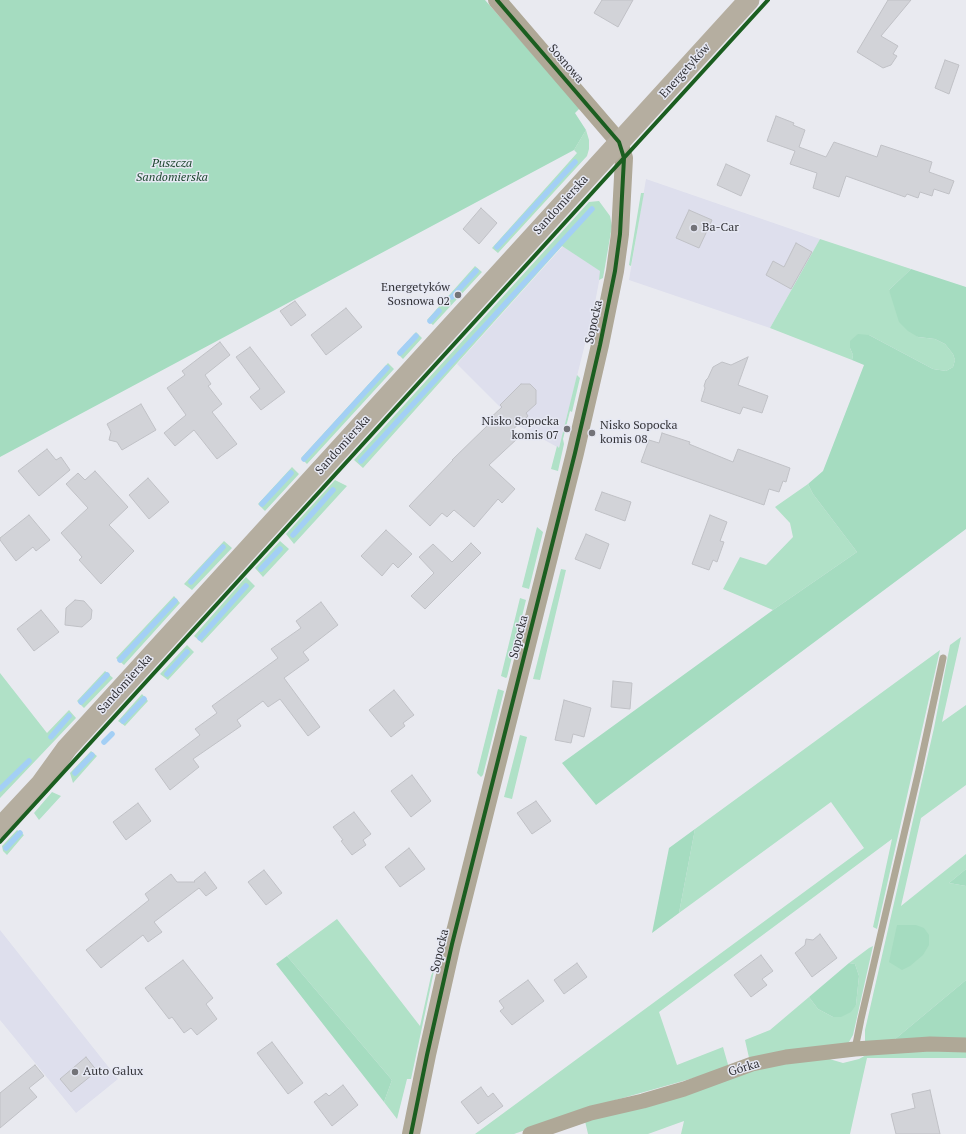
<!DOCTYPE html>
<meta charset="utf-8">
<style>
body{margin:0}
canvas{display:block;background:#e9eaf0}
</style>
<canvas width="966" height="1134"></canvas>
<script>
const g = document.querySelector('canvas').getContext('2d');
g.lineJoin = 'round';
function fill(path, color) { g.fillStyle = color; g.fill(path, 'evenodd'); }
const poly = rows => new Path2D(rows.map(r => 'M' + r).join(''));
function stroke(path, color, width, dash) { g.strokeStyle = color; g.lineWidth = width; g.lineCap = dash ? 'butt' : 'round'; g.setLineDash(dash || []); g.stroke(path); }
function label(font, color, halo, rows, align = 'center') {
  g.font = font + ' "PT Serif",serif'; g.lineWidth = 3; g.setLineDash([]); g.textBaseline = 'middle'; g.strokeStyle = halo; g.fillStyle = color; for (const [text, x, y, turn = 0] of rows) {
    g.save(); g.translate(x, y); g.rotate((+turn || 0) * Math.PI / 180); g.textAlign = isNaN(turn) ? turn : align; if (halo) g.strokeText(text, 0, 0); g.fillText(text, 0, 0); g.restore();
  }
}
fill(poly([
 [646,179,820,239,770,328,629,280],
 [563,246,601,271,594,308,559,448,519,426,457,364],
 [0,930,118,1079,76,1113,0,1020]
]), '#dedfed');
fill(poly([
 [586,130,589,140,589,149,587,156,498,253,492,248,577,153,574,150],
 [641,193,644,193,631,266,629,265],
 [599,201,610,216,612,226,603,278,599,280,600,271,562,246,363,468,354,460,589,202],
 [820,239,911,269,889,290,918,337,935,339,945,344,953,354,955,360,953,367,946,371,933,369,869,335,850,348,853,355,852,360,770,328],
 [475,266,482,272,433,325,427,320],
 [416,332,422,338,403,359,397,353],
 [388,363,394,369,307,464,301,458],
 [577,375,580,378,572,412,570,411,563,439,564,444,558,471,551,469,557,446,559,448],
 [292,467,299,474,265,511,258,504],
 [335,480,347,486,294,544,286,534],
 [808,484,813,494,857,552,773,610,723,589,740,557,766,565,793,537,790,523,775,507],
 [537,527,543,532,529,589,522,587],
 [224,541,232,548,192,590,184,584],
 [280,541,289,549,263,577,255,568],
 [561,569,566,570,540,680,533,679],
 [246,577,255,586,202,643,194,636],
 [174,596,180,603,124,665,116,658],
 [520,598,526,600,507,677,506,678,501,676],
 [961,637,942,722,966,705,966,785,921,818,901,906,966,854,966,869,949,883,966,886,966,980,894,1040,865,1042,865,1030,934,728,950,645],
 [187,645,194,652,168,680,160,674],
 [940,650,877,929,873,927,892,839,659,1012,677,1065,723,1047,729,1068,591,1107,514,1134,475,1134,864,848,831,802,679,913,695,829],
 [105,671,113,678,84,708,77,701],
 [0,673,47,733,69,710,76,718,0,798],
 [498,689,504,691,483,775,481,777,477,773],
 [142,694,148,701,125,726,118,721],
 [520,735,527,737,512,799,504,797],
 [91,751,97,756,73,783,70,773],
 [52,792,61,796,39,820,34,813],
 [17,830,24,835,7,855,3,851,2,846],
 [337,919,420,1026,431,976,433,971,434,971,411,1079,407,1079,397,1119,384,1102,392,1080,287,956],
 [873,946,853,1035,849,1042,845,1046,750,1062,745,1040,770,1030,809,997,818,1009,833,1017,856,1005,859,976,855,964,849,963,869,948],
 [966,1049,966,1058,867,1058,850,1134,681,1134,684,1121,648,1134,588,1134,585,1121,765,1066,826,1058,843,1063,859,1059,868,1054]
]), '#b0e1c7');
fill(poly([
 [0,0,485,0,580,108,575,113,586,130,574,150,0,457],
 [911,269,966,287,966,529,596,805,562,763,773,610,857,552,813,494,808,484,823,471,864,365,852,360,853,355,850,348,850,341,858,334,869,335,933,369,946,371,953,367,955,360,953,354,945,344,935,339,918,337,908,331,899,322,889,290],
 [695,829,679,913,652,933,669,848],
 [966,869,966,886,949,883],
 [897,925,916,925,924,928,929,935,929,945,923,955,910,966,902,970,889,962],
 [287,956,392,1080,384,1102,276,964],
 [849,963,855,964,859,976,856,1005,851,1012,841,1017,833,1017,818,1009,809,997],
 [966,980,966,1039,894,1040]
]), '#a5dcc0');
stroke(poly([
 [497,247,575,162],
 [452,297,476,271],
 [430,321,439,311],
 [400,353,416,336],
 [304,459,387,368],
 [361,461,592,209],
 [262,504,291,473],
 [293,535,333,490],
 [261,569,280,549],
 [191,582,223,547],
 [200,638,246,586],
 [120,660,175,601],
 [167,674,187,652],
 [81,702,107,675],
 [123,721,144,699],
 [51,737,69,716],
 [104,742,112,734],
 [75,773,92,755],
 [0,789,29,761],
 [6,848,20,833]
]), '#a3cff5', 5.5);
const building = poly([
 [602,0,633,0,618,27,594,13,602,0],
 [888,0,911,0,881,36,898,46,893,54,897,56,891,65,883,68,857,52,888,0],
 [945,60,959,65,949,94,935,88,945,60],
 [776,116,794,123,793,125,805,130,799,147,826,157,834,142,877,157,881,145,932,162,929,172,954,181,949,194,934,189,932,196,920,192,918,198,907,194,905,197,846,176,839,197,813,188,817,173,790,164,795,151,767,141,776,116],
 [726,164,750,175,741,196,717,185,726,164],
 [481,208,497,223,479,244,463,229,481,208],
 [689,210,712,220,699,248,676,238,689,210],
 [796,243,812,252,791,289,766,275,773,261,784,267,796,243],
 [295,301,306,315,291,326,280,311,295,301],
 [346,308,362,327,326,355,311,335,346,308],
 [220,342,230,355,205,375,211,384,208,386,222,404,212,412,237,444,217,459,194,430,175,446,164,433,186,415,167,388,185,375,182,371,220,342],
 [250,347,285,392,261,410,250,397,260,389,236,357,250,347],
 [748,357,738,385,768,396,762,413,743,407,740,414,701,401,705,388,704,386,706,380,708,378,713,367,722,362,731,365,748,357],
 [521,384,530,384,536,390,536,404,526,413,528,416,511,431,518,438,489,465,515,489,502,503,498,499,474,527,454,510,447,517,442,513,430,526,409,506,453,460,452,460,489,424,486,422,502,407,500,405,521,384],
 [141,404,156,430,122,450,117,442,109,440,111,432,107,424,141,404],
 [662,433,690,442,689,444,733,462,738,449,790,468,786,482,783,481,779,492,769,489,764,505,641,462,649,440,659,443,662,433],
 [47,449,56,460,61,457,70,470,39,496,18,471,47,449],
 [95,471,128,507,109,525,134,551,101,584,79,560,82,557,61,533,88,508,66,484,78,473,85,480,95,471],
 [148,478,169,502,149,519,129,495,148,478],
 [602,492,631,502,625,521,595,510,602,492],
 [29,515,50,540,36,551,33,547,16,561,0,540,0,538,29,515],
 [710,515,727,522,720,541,724,542,717,562,713,560,709,570,692,564,710,515],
 [386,530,412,554,398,568,393,563,382,576,361,556,386,530],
 [586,534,609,544,600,569,575,559,586,534],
 [471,543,481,553,425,609,411,596,434,573,419,557,433,544,452,562,471,543],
 [75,600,84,601,92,610,91,619,82,627,65,625,66,608,75,600],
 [321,602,338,625,303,652,309,660,284,678,320,727,308,736,280,699,268,707,263,701,237,720,241,726,193,759,199,767,170,790,155,769,200,735,195,729,217,713,212,706,278,658,271,649,301,628,296,621,321,602],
 [41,610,59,632,34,651,17,629,41,610],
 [613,681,632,683,630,709,611,707,613,681],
 [394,690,414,715,403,723,405,726,391,737,369,710,394,690],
 [564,700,591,708,584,737,573,734,571,743,555,740,564,700],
 [412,775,431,801,411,817,391,791,412,775],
 [536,801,551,821,532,834,517,813,536,801],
 [138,803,151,821,126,840,113,822,138,803],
 [354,812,371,834,363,840,366,845,352,855,341,841,343,840,333,827,354,812],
 [409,848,425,869,400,887,385,867,409,848],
 [264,870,282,893,266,905,248,882,264,870],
 [205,872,217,888,206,896,199,888,154,922,162,932,148,942,143,935,101,968,86,950,149,900,145,894,171,874,177,882,195,882,194,881,205,872],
 [820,934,837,958,812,977,795,953,805,945,806,939,813,940,820,934],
 [761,955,773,971,762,979,767,985,751,997,734,975,761,955],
 [183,960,213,998,206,1004,217,1019,197,1035,191,1028,184,1033,172,1017,169,1019,145,988,183,960],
 [577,963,587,977,564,994,554,980,577,963],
 [528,980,544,1001,512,1025,500,1011,504,1008,499,1001,528,980],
 [272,1042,303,1083,288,1094,257,1053,272,1042],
 [86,1057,97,1071,71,1092,60,1079,86,1057],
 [35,1065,44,1076,29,1088,37,1097,0,1128,0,1093,35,1065],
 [343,1085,358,1105,332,1126,314,1102,326,1093,329,1096,343,1085],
 [481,1087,488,1097,493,1093,503,1106,478,1124,461,1102,481,1087],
 [930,1090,940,1134,896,1134,891,1114,915,1108,912,1094,930,1090]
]);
fill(building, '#d2d3d8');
stroke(building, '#c0c1c6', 1);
stroke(poly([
 [855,1049,861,1019,919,770,943,658]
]), '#afa897', 7);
stroke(poly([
 [530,1134,591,1113,643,1101,684,1089,752,1064,786,1057,855,1049,930,1044,966,1045]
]), '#afa897', 15);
stroke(poly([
 [411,1134,427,1055,452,944,575,453,600,345,615,271,620,234,624,158,619,142,497,0]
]), '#afa897', 18);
stroke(poly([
 [0,828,41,784,67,748,749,0]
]), '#b5aea0', 21);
stroke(poly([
 [0,842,768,0],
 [411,1134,427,1055,452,944,575,453,600,345,615,271,620,234,624,158,619,142,497,0]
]), '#1b5e20', 4);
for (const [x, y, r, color] of [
 [694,228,4,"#737378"],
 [458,295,4,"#737378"],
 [567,429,4,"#737378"],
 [592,433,4,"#737378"],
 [75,1072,4,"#737378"]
]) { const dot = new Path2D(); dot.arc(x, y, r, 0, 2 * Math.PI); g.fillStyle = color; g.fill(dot); stroke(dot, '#e6e8f3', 1.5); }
label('12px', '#333338', '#e6e8f3', [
 ["Sosnowa",566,64,49],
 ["Energetyków",685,71,-48],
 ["Sandomierska",561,205,-48],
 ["Sopocka",594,322,-78],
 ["Sandomierska",343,445,-48],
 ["Sopocka",519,637,-76],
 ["Sandomierska",125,684,-48],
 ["Sopocka",440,951,-77],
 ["Górka",744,1068,-17]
]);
label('italic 12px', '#1f4831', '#e6e8f3', [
 ["Puszcza",172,164],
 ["Sandomierska",172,178]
]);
label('12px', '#333338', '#e6e8f3', [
 ["Ba-Car",702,228],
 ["Energetyków",450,288,"right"],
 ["Sosnowa 02",450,302,"right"],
 ["Nisko Sopocka",559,422,"right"],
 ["komis 07",559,436,"right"],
 ["Nisko Sopocka",600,426],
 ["komis 08",600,440],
 ["Auto Galux",83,1072]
], 'left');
</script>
